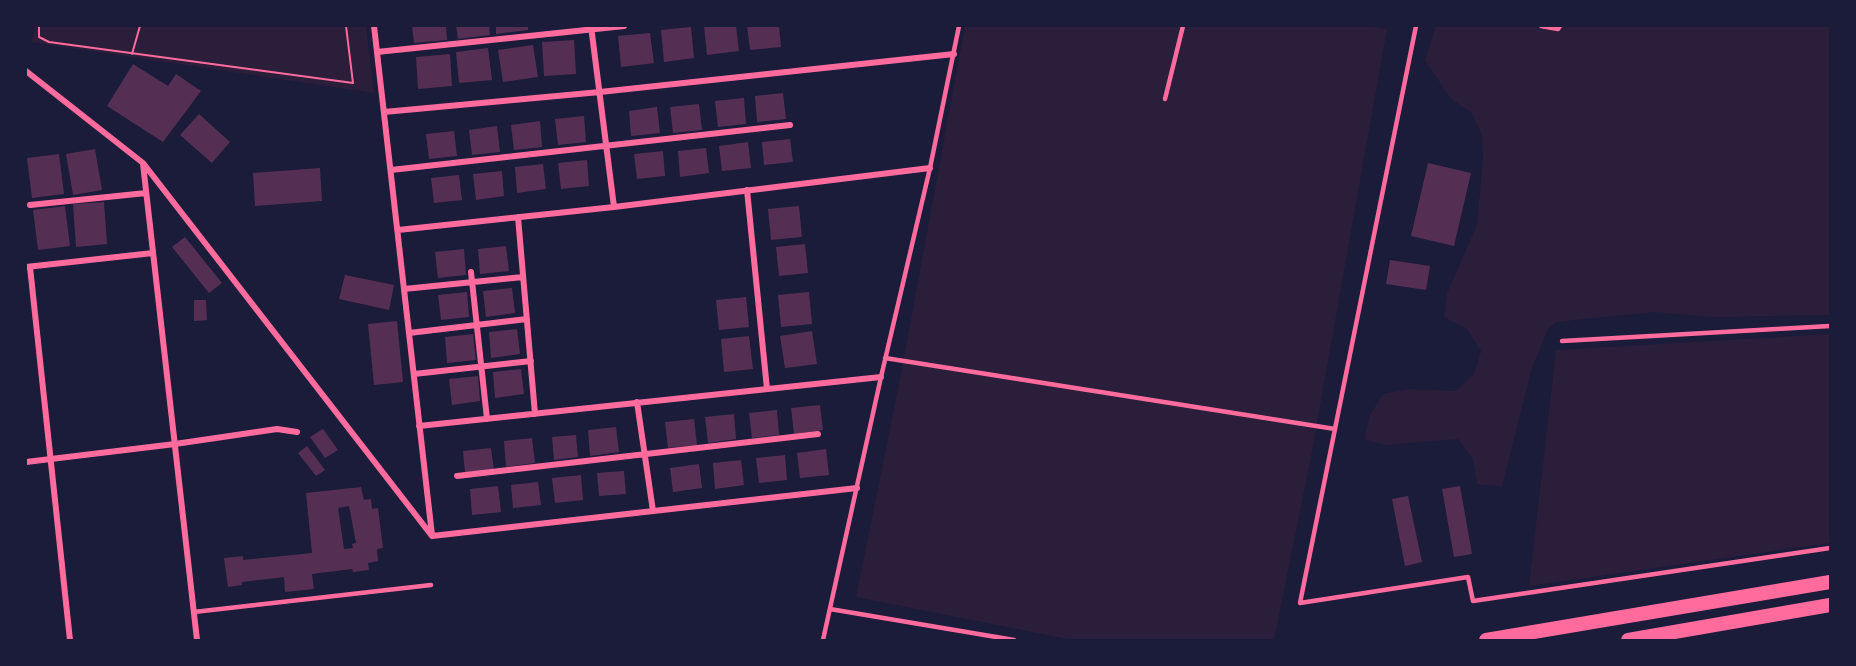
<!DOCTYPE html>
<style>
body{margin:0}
#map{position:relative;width:1856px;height:666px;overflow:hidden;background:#1b1b3a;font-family:"IBM Plex Sans",sans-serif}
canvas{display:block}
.frame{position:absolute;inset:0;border:27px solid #1b1b3a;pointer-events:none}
</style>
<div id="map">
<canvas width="1856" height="666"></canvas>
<div class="frame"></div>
</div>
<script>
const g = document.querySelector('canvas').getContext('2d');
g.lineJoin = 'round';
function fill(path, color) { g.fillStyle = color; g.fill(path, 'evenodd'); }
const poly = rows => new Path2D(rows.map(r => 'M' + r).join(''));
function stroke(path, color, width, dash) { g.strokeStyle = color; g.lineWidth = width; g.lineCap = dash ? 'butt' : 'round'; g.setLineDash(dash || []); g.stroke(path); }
fill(poly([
 [36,26,366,26,374,93,31,42],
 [965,26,1366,26,1387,29,1311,457,1274,640,1072,640,856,597,900,379],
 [1436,26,1830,26,1830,315,1712,317,1654,312,1557,322,1548,329,1532,368,1502,487,1477,484,1473,459,1458,439,1384,445,1364,439,1370,415,1383,394,1407,389,1456,391,1474,374,1481,351,1467,329,1444,317,1447,293,1477,225,1483,159,1482,135,1471,112,1450,98,1425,60],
 [1830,334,1830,543,1529,586,1556,350]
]), '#2a1e3b');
fill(poly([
 [412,26,446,26,447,40,414,43],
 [456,26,489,26,490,35,458,39],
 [496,26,528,26,528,30,496,34],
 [704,26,736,26,739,51,707,55],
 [747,26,779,26,781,47,750,50],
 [691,27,694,58,664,62,661,30],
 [650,33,654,63,621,67,618,36],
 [574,40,576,74,544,76,542,42],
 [533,45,538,77,503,82,498,50],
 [488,48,492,80,459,83,456,52],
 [450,54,452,86,418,89,416,57],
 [133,64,168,86,176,74,201,91,163,142,107,106],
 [783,93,786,119,757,122,755,96],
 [744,98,746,124,718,127,715,101],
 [699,104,702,130,673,133,670,107],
 [657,107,660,133,631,136,629,111],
 [199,114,230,142,212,163,180,135],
 [584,116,586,142,558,145,555,119],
 [540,121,542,147,514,150,511,125],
 [497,126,500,152,472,155,469,130],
 [454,131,457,156,429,159,426,134],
 [790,139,793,162,764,165,762,142],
 [748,142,751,168,722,171,719,146],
 [706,148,709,173,680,177,678,151],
 [95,149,102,190,73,195,66,154],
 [663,151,665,176,637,179,634,154],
 [59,154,64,194,32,198,27,158],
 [587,160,589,186,561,189,558,163],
 [1428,163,1471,173,1454,246,1411,236],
 [543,164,546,189,517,193,515,167],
 [320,168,322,201,255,206,253,173],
 [502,171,504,196,476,200,473,174],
 [459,175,462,200,434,203,431,178],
 [104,202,107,244,76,247,73,204],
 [65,206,70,246,38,250,33,210],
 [799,206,802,237,771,240,768,209],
 [185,237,222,283,209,293,172,247],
 [805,244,808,273,779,276,776,247],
 [506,246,509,271,480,274,478,249],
 [464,249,466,275,438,278,435,252],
 [1390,260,1430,266,1426,290,1386,284],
 [345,275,394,285,389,310,339,299],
 [512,288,515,313,486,317,483,291],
 [467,292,469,317,441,320,438,295],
 [809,292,812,324,781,327,778,295],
 [746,297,749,327,719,330,716,300],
 [194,300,206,300,207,320,194,321],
 [397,321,403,382,374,385,368,324],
 [517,329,520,354,491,358,489,332],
 [812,331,817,364,785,368,780,336],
 [473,334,476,360,447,363,445,337],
 [749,336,753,369,724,372,721,339],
 [521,369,524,394,495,398,493,372],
 [478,376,480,401,452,405,449,379],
 [820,405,823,430,794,434,791,408],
 [777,410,779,435,752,438,749,413],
 [734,414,736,439,708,443,705,417],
 [694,419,697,445,668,448,665,422],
 [616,427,619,452,590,456,588,430],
 [323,429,338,450,325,458,310,437],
 [576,435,578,457,554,460,552,437],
 [532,438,535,463,506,467,504,441],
 [307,446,325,470,316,476,298,453],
 [491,448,494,470,465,473,463,451],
 [826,449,829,475,800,478,797,453],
 [785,455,787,480,759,483,756,458],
 [741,460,744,485,715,489,713,463],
 [699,464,702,488,673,492,670,468],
 [624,471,626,494,599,496,597,473],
 [581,475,583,500,555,503,552,478],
 [538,482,541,505,513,508,511,485],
 [498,486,501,512,472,515,470,489],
 [1460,486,1472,554,1454,557,1442,489],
 [361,487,364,500,371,499,372,509,378,508,383,548,377,549,378,561,368,563,369,570,353,572,352,569,312,574,314,589,285,592,284,577,242,582,242,585,228,587,224,558,243,556,243,560,312,553,306,493],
 [349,506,356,543,352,544,353,548,344,549,338,508],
 [1408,496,1422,562,1405,566,1392,499]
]), '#542f53');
stroke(poly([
 [42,26,39,26,39,37,49,42,353,83,346,26],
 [132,54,140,26]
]), '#ff6b9d', 2);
stroke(poly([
 [1416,26,1300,603,1468,577,1473,601,1830,548],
 [1541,26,1558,29,1560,26],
 [1165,99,1183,26],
 [1562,341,1830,326],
 [885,358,1335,429],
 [830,609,1014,640],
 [194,612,431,585],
 [823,640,881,377,930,168,959,26]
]), '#ff6b9d', 4.5);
stroke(poly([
 [374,26,432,535],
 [591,26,614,207],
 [377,52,624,26],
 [26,71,143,163,432,536],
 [384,112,600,92,954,54],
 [143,164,197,640],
 [391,170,790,125],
 [747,190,767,389],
 [30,205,146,193],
 [518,217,535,414],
 [398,230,614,207,930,168],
 [26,267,153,253],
 [30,267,70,640],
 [471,272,487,419],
 [404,289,523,277],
 [409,333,527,319],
 [414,374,531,361],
 [637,402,653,511],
 [419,426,881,377],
 [26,462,175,444,277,429,297,432],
 [457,476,818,434],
 [432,536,857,488]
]), '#ff6b9d', 6);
stroke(poly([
 [1486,640,1830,582],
 [1628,640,1830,605]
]), '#ff6b9d', 14);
</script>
